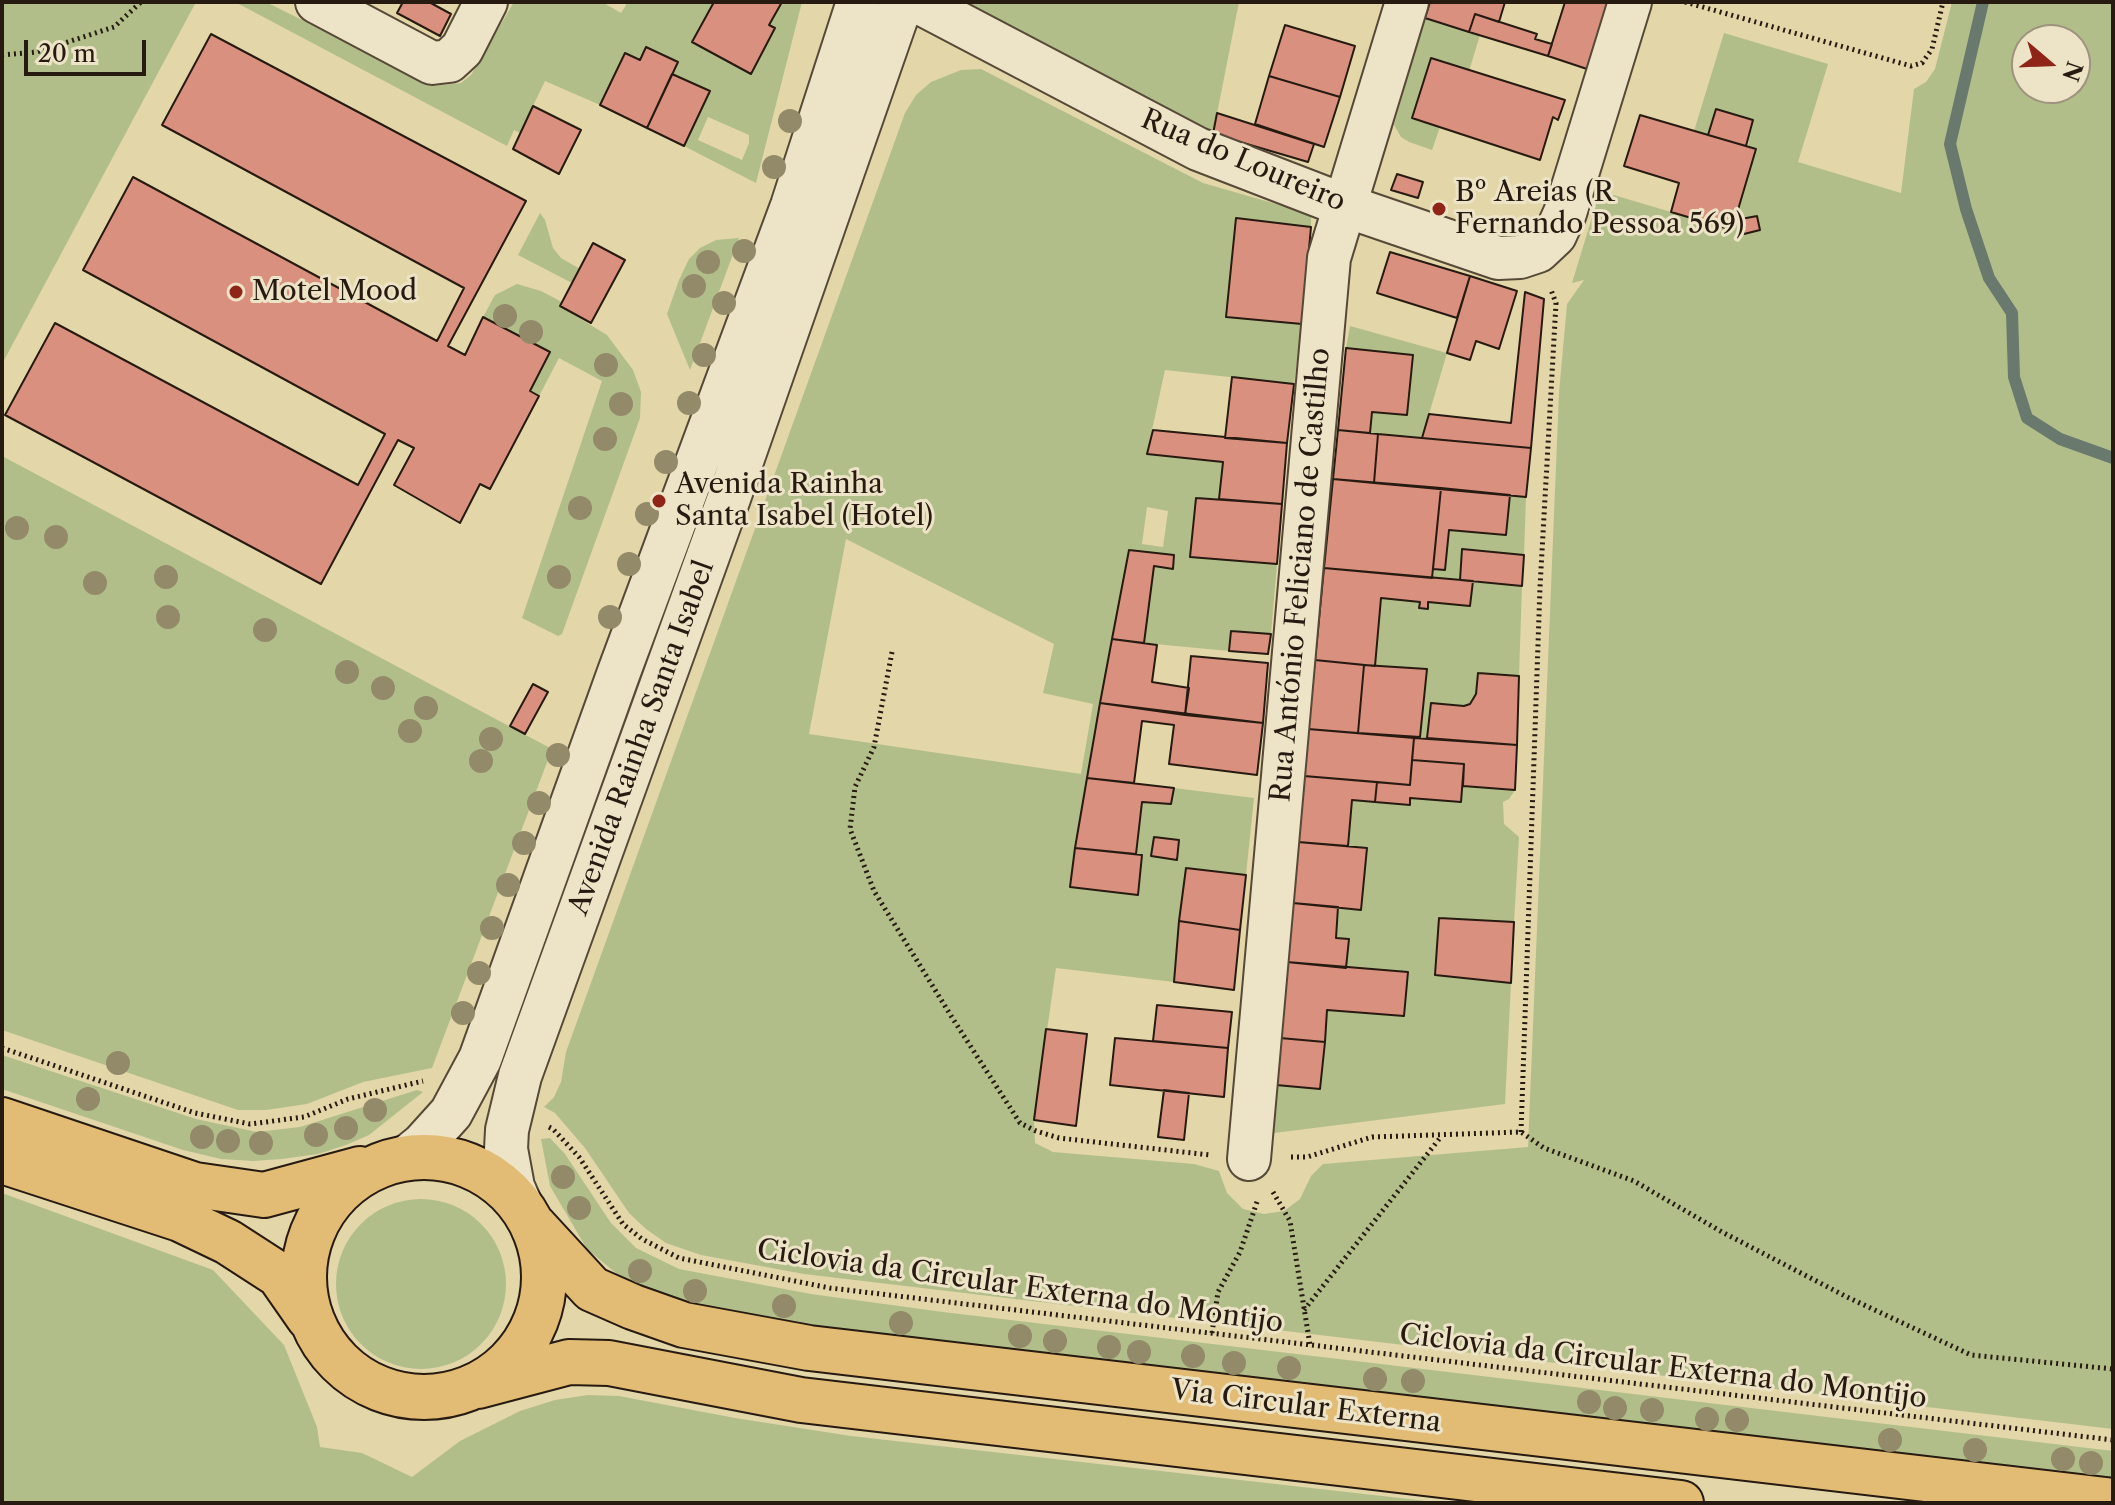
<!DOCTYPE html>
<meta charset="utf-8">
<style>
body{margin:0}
#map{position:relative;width:2115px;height:1505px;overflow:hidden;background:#e3d6a9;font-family:"Libre Caslon Text",serif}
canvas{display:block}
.frame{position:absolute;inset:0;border:4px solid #271a11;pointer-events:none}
.north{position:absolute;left:2011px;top:24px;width:80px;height:80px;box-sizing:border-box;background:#ede4c7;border:2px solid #9e937e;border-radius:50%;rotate:109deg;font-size:22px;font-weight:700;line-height:32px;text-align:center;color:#271a11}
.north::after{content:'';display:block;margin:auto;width:28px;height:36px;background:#8f2418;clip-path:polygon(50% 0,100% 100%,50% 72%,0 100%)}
.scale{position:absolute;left:24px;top:40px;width:122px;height:36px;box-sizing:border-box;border:4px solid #271a11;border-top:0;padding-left:10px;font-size:24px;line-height:28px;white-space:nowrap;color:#271a11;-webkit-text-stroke:6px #ede4c7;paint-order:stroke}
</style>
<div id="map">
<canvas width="2115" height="1505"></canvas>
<div class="frame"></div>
<div class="north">N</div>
<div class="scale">20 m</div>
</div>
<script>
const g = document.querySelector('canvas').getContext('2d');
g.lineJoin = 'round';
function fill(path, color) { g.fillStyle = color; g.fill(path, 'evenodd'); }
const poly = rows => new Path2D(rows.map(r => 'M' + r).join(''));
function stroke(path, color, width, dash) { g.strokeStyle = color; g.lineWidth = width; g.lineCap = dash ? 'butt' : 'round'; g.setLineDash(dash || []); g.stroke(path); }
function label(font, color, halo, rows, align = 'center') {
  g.font = font + ' "Libre Caslon Text",serif'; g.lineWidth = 6; g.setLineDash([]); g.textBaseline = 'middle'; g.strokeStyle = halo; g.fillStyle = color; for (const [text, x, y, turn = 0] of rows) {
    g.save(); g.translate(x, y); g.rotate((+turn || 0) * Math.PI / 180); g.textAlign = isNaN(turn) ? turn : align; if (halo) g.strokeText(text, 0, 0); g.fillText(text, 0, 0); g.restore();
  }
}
fill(poly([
 [2,2,196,2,2,364],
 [235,2,266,2,434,86,461,83,471,75,514,2,602,2,621,13,628,2,714,2,692,42,750,73,775,29,769,25,782,2,802,2,756,183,684,146,709,92,672,75,678,62,647,47,640,60,625,53,600,105,545,81,520,133,514,130,507,146],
 [708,117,749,135,749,143,742,160,698,140],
 [961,2,1239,2,1213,134],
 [1952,2,2113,2,2113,1429,804,1274,701,1255,666,1243,646,1229,629,1213,585,1148,555,1113,544,1107,554,1097,561,1082,566,1052,905,113,916,95,931,82,961,70,981,69,1203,183,1311,214,1311,227,1236,219,1226,316,1302,324,1294,384,1165,370,1147,453,1223,462,1219,499,1196,498,1190,557,1277,564,1271,634,1231,631,1229,651,1144,643,1129,551,1100,703,1070,886,1138,895,1142,856,1136,854,1142,802,1171,804,1174,788,1254,798,1246,875,1179,921,1174,982,1056,968,1034,1120,1035,1143,1053,1152,1194,1164,1219,1171,1227,1193,1243,1209,1264,1214,1284,1211,1300,1199,1311,1176,1323,1164,1528,1147,1559,393,1567,304,1584,280,1572,283,1600,191,1732,230,1753,120,1716,109,1708,135,1694,131,1724,33,1828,64,1798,162,1901,193,1914,89,1926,82,1935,69],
 [2027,40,2075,40,2075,88,2027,88],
 [1147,507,1168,511,1163,547,1142,544],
 [846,539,1054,644,1043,693,1093,704,1081,774,809,734],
 [1425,18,1480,35,1469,71,1431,59,1412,117,1440,127,1432,150,1409,142,1401,137,1394,125],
 [540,213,545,220,553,248,561,258,580,269,572,283,518,255],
 [739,238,690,370,667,314,679,280,689,259,700,248,716,240],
 [517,284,541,291,562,302,559,306,607,335,633,370,641,392,640,418,562,634,558,636,522,618,602,381,559,358,539,396,530,391,550,352,483,317,495,295],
 [1350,326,1447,353,1422,438,1370,433,1372,412,1407,415,1412,355,1346,348],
 [2,456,552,749,432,1068,363,1082,307,1104,266,1110,238,1110,2,1030],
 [1510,495,1526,497,1524,555,1463,549,1460,580,1432,578,1433,569,1445,569,1449,530,1505,535],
 [1473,581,1522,586,1519,676,1478,673,1476,694,1470,704,1464,706,1431,703,1427,738,1420,737,1427,669,1375,666,1381,598,1420,602,1420,608,1427,609,1428,602,1470,606],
 [1463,786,1515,790,1509,799,1503,802,1504,824,1519,837,1514,922,1439,918,1435,974,1511,983,1505,1104,1274,1133,1276,1085,1320,1088,1327,1010,1346,968,1349,939,1336,938,1338,908,1361,909,1367,848,1348,846,1352,800,1410,804,1410,798,1461,802],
 [2,1055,196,1119,257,1132,300,1127,417,1090,423,1092,369,1135,346,1145,318,1154,282,1159,253,1161,221,1159,183,1150,2,1089],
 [550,1138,565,1154,611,1223,636,1248,679,1269,811,1294,943,1312,2113,1451,2113,1483,1092,1362,782,1322,686,1305,623,1279,587,1249,550,1186,541,1139],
 [2,1193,213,1270,284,1345,317,1427,320,1447,362,1453,412,1477,460,1441,520,1411,555,1400,588,1395,619,1396,735,1418,851,1436,1444,1503,2,1503],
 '336 1284a85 85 0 1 1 170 0a85 85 0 1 1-170 0Z'
]), '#b2be8a');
stroke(poly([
 [1983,2,1950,144,1966,209,1989,278,2012,313,2014,377,2027,418,2060,439,2113,458]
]), '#69796d', 12);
const building = poly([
 [403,2,429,2,451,14,440,36,397,13,403,2],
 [714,2,782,2,769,25,775,28,751,74,692,42,714,2],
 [1430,2,1505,2,1499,22,1475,14,1469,32,1425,18,1430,2],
 [1565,2,1608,2,1587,69,1548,56,1565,2],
 [1475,14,1537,34,1535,39,1552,44,1548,56,1469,32,1475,14],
 [1285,25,1355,46,1340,97,1269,76,1285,25],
 [211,34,526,201,448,346,465,355,483,317,550,352,530,391,539,396,490,489,480,484,460,523,394,485,414,448,398,440,321,584,5,415,55,323,358,485,385,434,83,270,133,177,437,341,464,288,162,125,211,34],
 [646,47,678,62,647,128,600,105,625,53,640,60,646,47],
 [1431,58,1565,100,1558,120,1553,117,1540,160,1412,118,1431,58],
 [672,74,710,91,684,146,647,128,672,74],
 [1269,76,1340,97,1324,147,1255,124,1269,76],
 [533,106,581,130,559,174,513,149,533,106],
 [1716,109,1753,120,1746,146,1708,135,1716,109],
 [1217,113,1314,144,1308,162,1213,134,1217,113],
 [1640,115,1756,149,1732,230,1671,212,1679,183,1624,166,1640,115],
 [1397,174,1423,182,1418,198,1391,190,1397,174],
 [1757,216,1760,230,1744,234,1741,219,1757,216],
 [1236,218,1311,227,1302,324,1226,317,1236,218],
 [593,243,625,260,591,323,560,306,593,243],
 [1390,252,1470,276,1457,318,1377,293,1390,252],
 [1470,276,1517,291,1499,349,1476,341,1470,360,1447,353,1470,276],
 [1525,292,1544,299,1531,448,1422,438,1429,414,1511,423,1525,292],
 [1346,348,1413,355,1407,415,1372,412,1370,433,1338,430,1346,348],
 [1232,377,1294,384,1287,443,1225,438,1232,377],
 [1153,430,1287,443,1282,504,1219,499,1223,462,1147,454,1153,430],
 [1338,430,1378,434,1374,483,1333,479,1338,430],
 [1378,434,1531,448,1526,497,1374,483,1378,434],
 [1333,479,1441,488,1432,578,1324,568,1333,479],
 [1441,488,1510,495,1506,535,1449,530,1445,570,1433,569,1441,488],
 [1196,498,1282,504,1277,564,1190,557,1196,498],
 [1462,549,1524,555,1522,586,1460,580,1462,549],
 [1129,550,1174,555,1173,569,1154,566,1144,643,1112,639,1129,550],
 [1324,568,1473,581,1470,606,1428,602,1428,609,1419,608,1420,602,1381,598,1375,666,1315,660,1324,568],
 [1231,631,1271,634,1268,654,1229,651,1231,631],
 [1112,639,1157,645,1152,682,1189,688,1185,715,1100,703,1112,639],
 [1191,656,1268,663,1263,723,1185,715,1191,656],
 [1315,660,1364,665,1358,733,1308,729,1315,660],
 [1364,665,1427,669,1420,737,1358,733,1364,665],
 [1478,673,1519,676,1517,745,1427,738,1431,703,1464,706,1470,704,1476,694,1478,673],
 [533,684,548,692,525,734,510,726,533,684],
 [1100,703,1263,723,1257,775,1169,764,1174,725,1142,721,1134,783,1087,778,1100,703],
 [1308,729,1414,738,1410,785,1304,776,1308,729],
 [1414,738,1517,745,1515,790,1463,786,1464,764,1412,760,1414,738],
 [1412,760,1464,764,1461,802,1410,798,1410,805,1375,802,1377,782,1410,785,1412,760],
 [1304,776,1377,782,1375,802,1352,800,1348,846,1298,842,1304,776],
 [1087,778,1174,788,1171,804,1142,802,1136,854,1075,848,1087,778],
 [1154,837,1179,840,1177,860,1151,856,1154,837],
 [1298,842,1367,848,1361,910,1293,903,1298,842],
 [1075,848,1142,855,1138,895,1070,887,1075,848],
 [1186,868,1246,875,1240,930,1179,921,1186,868],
 [1293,903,1338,907,1336,938,1349,939,1346,968,1287,962,1293,903],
 [1439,918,1514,922,1511,983,1435,975,1439,918],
 [1179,921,1240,930,1234,990,1174,982,1179,921],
 [1287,962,1408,972,1404,1016,1327,1010,1325,1042,1280,1038,1287,962],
 [1157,1005,1232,1012,1228,1048,1153,1041,1157,1005],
 [1046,1029,1087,1034,1076,1126,1034,1120,1046,1029],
 [1115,1038,1228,1048,1224,1097,1110,1085,1115,1038],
 [1280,1038,1325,1042,1320,1089,1276,1085,1280,1038],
 [1164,1090,1189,1093,1184,1140,1158,1137,1164,1090]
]);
fill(building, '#d9907f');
stroke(building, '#271a11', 2);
const street = poly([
 [317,2,432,63,449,61,462,49,486,2],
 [918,2,1198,149,1343,205,1498,258,1520,257,1538,251,1555,235,1565,213,1630,2],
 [407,1157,423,1144,451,1113,480,1059,619,672,792,206,858,2],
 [1249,1159,1329,258,1407,2],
 [521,1205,513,1187,506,1149,507,1130,520,1076,729,498,902,2]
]);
const primary = poly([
 [2,1120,195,1185,264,1195,360,1169],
 '304 1277a120 120 0 1 1 240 0a120 120 0 1 1-240 0Z',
 [2,1161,180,1219,228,1242,279,1275,309,1318],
 [534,1226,592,1289,633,1307,684,1325,809,1348,2113,1501],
 [478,1386,569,1362,609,1363,801,1400,1681,1503]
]);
stroke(street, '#564937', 46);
stroke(primary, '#271a11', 48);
stroke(poly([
 [1685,2,1911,66,1922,63,1932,49,1943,2],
 [2,55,37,52,114,27,141,2],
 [892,652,874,747,855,787,850,829,874,891,953,1019,1020,1123,1036,1131,1059,1138,1210,1155],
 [2,1048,195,1113,250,1124,304,1117,348,1099,423,1081],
 [549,1127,553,1129,579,1157,623,1224,642,1239,679,1258,830,1288,2113,1440],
 [1521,1132,1540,587,1556,303,1551,290],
 [1291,1157,1307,1157,1372,1137,1521,1132,1544,1148,1634,1181,1722,1232,1847,1297,1971,1355,2113,1369],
 [1273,1192,1290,1221,1310,1345],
 [1304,1310,1440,1138],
 [1212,1333,1218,1292,1240,1252,1258,1199]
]), '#271a11', 5, [2, 4]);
stroke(street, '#ede4c7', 42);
stroke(primary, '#e2bb74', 44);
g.fillStyle = '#938a69';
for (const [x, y] of [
 [790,121],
 [774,167],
 [744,251],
 [708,262],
 [694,286],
 [724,303],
 [505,316],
 [531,332],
 [704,355],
 [606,365],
 [689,403],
 [621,404],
 [605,439],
 [666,462],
 [580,508],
 [647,514],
 [17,528],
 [56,537],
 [629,564],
 [166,577],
 [559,577],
 [95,583],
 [168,617],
 [610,617],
 [265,630],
 [347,672],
 [383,688],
 [426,708],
 [410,731],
 [491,739],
 [558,755],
 [481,761],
 [539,803],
 [524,843],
 [508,885],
 [492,928],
 [479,973],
 [463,1013],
 [118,1063],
 [88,1099],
 [375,1110],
 [346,1128],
 [316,1135],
 [202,1137],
 [228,1141],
 [261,1143],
 [563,1177],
 [579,1208],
 [640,1271],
 [695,1291],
 [784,1306],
 [901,1323],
 [1020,1336],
 [1055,1341],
 [1109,1347],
 [1139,1352],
 [1193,1356],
 [1234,1363],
 [1289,1368],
 [1375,1379],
 [1413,1381],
 [1589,1402],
 [1615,1408],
 [1652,1410],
 [1707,1419],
 [1737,1420],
 [1890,1440],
 [1975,1450],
 [2063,1459],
 [2091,1463]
]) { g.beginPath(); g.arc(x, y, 12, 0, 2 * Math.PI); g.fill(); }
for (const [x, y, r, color] of [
 [1439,209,8,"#8f2418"],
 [236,292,8,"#8f2418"],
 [659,501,8,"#8f2418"]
]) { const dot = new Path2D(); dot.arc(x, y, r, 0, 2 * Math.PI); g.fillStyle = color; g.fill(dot); stroke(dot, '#ede4c7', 3); }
label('28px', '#271a11', '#ede4c7', [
 ["Rua do Loureiro",1243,161,23],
 ["Rua António Feliciano de Castilho",1301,575,-85],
 ["Avenida Rainha Santa Isabel",642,738,-70],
 ["Ciclovia da Circular Externa do Montijo",1020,1287,8],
 ["Ciclovia da Circular Externa do Montijo",1663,1367,7],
 ["Via Circular Externa",1306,1407,7]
]);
label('28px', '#271a11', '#ede4c7', [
 ["Bº Areias (R",1455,193],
 ["Fernando Pessoa 569)",1455,225],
 ["Motel Mood",252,292],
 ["Avenida Rainha",675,485],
 ["Santa Isabel (Hotel)",675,517]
], 'left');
</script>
